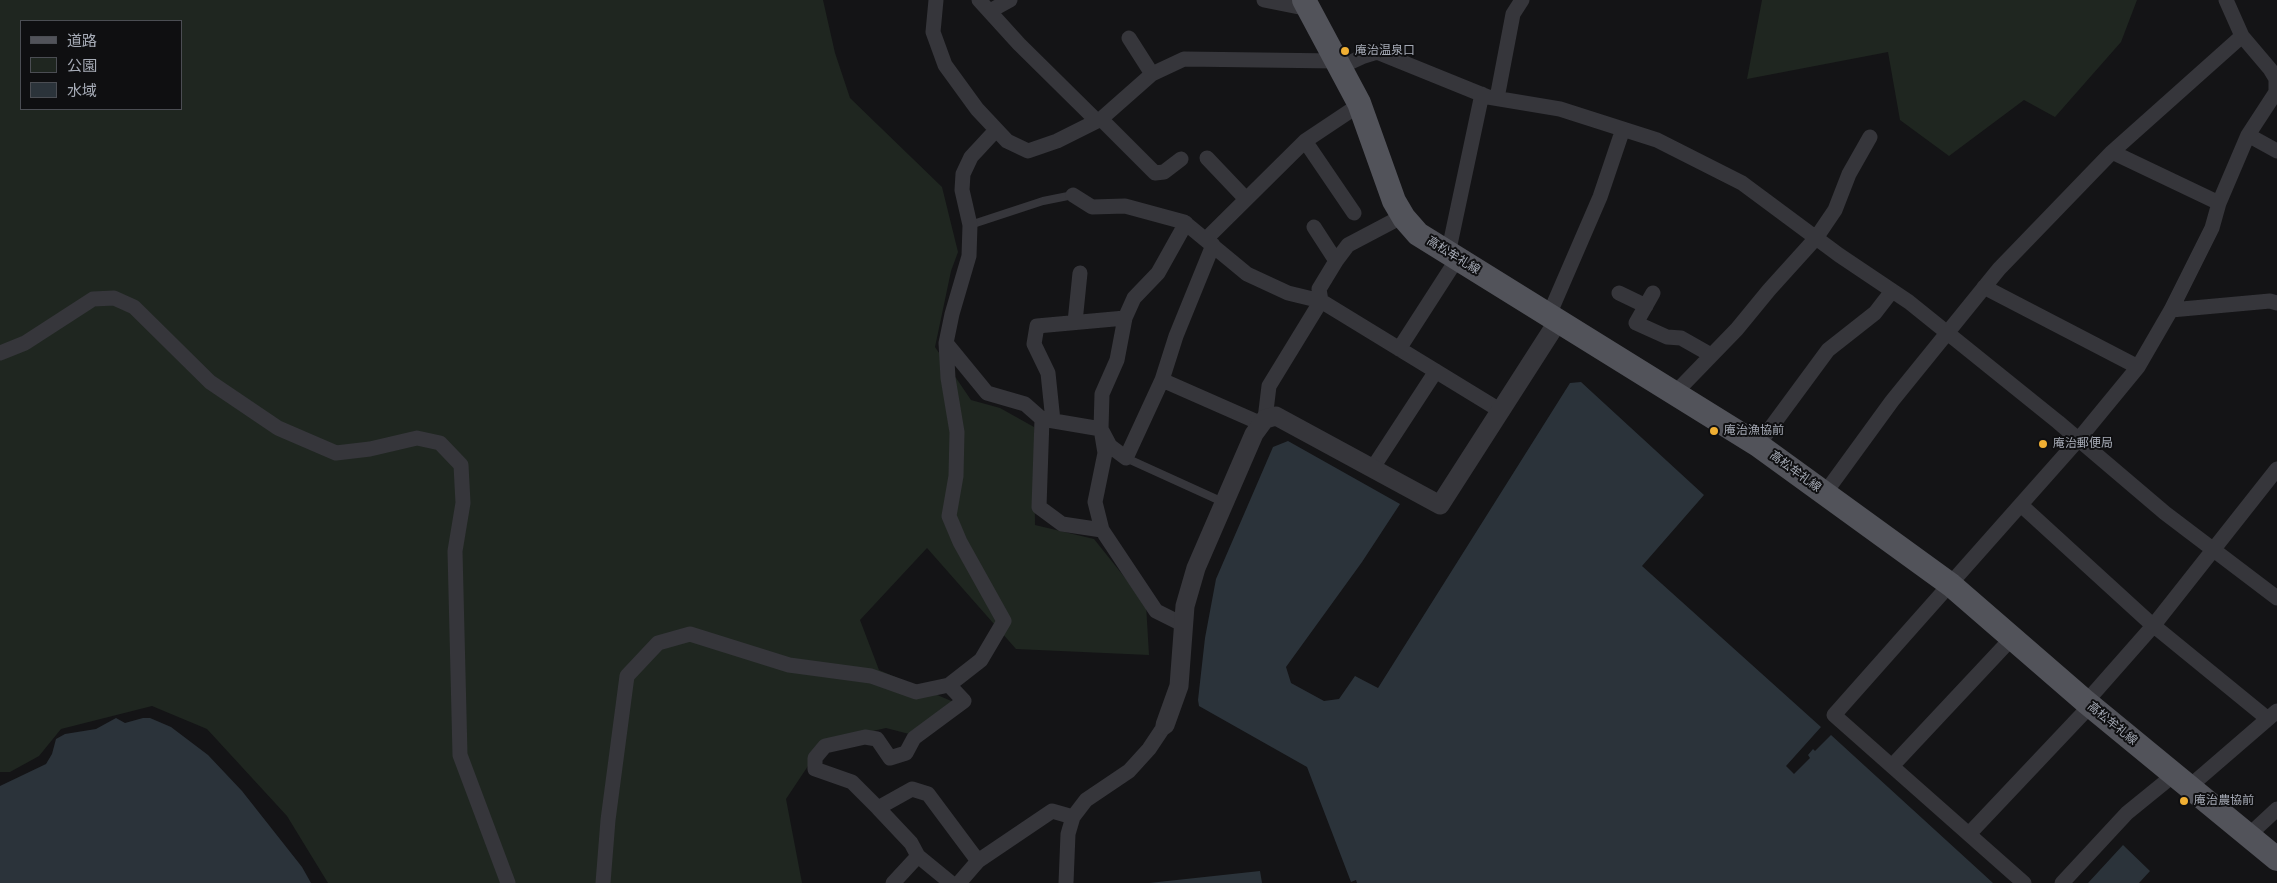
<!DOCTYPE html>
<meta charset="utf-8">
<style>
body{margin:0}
#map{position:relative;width:2277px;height:883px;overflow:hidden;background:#141416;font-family:Roboto,"Noto Sans JP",sans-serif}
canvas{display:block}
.legend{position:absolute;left:20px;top:20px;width:162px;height:90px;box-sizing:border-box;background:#0f0f11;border:1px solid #4b4d53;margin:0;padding:6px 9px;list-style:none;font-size:15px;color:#a6abb6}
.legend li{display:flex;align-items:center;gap:10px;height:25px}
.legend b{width:25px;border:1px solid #4b4d53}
</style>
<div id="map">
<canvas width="2277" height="883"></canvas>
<ul class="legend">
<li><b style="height:6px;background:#52535a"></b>道路</li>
<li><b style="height:14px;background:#1f2620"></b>公園</li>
<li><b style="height:14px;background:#2b333a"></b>水域</li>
</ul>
</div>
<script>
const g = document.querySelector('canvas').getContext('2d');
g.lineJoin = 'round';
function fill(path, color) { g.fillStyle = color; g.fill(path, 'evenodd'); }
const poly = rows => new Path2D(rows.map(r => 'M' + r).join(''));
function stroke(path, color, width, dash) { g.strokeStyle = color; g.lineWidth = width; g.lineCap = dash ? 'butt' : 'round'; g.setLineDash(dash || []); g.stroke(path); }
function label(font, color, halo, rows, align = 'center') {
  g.font = font + ' Roboto,"Noto Sans JP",sans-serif'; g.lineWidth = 4; g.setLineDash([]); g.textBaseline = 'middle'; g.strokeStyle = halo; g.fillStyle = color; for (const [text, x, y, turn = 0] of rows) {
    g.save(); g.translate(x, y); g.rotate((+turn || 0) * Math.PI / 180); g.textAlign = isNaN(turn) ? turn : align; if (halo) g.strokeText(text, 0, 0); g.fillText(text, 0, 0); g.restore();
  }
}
fill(poly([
 [0,0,823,0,835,53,850,98,942,187,958,252,951,271,935,347,971,400,1000,408,1034,427,1035,525,1094,539,1146,604,1149,655,1016,649,927,548,860,620,879,670,956,703,913,735,886,728,824,742,786,799,802,883,328,883,287,816,207,729,152,706,61,729,39,756,10,772,0,772],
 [21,21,181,21,181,109,21,109],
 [1762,0,2137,0,2121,42,2055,117,2024,100,1949,156,1900,120,1888,52,1747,79]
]), '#1f2620');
fill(poly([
 [1581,382,1704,495,1642,566,1821,727,1786,766,1794,774,1810,758,1808,755,1813,749,1815,751,1831,735,1993,883,1357,883,1356,880,1351,882,1307,767,1199,706,1198,700,1205,638,1216,579,1273,447,1288,441,1400,504,1362,562,1286,667,1291,683,1324,701,1339,699,1355,676,1378,688,1570,383],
 [116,718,125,723,143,718,150,718,171,727,208,755,242,791,302,867,311,883,0,883,0,786,46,764,52,754,56,739,65,734,96,729],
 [2123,845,2150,871,2139,883,2088,883],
 [1260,871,1262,883,1149,883]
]), '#2b333a');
stroke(poly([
 [970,225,1043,201,1073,195],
 [1126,458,1225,503]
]), '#36363b', 8);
stroke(poly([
 [936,0,933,32,945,65,977,109,1007,141,1028,151,1057,141,1101,119,1152,74,1184,59,1337,61],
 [979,0,1019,44,1097,121],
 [1264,0,1309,9],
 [990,11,1010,0],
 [1129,38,1152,74],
 [1340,67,1364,56,1377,52,1488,97,1560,109,1657,140,1742,183,1839,255,1909,302,2058,422,2165,513,2277,598],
 [1497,98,1513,14,1522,0],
 [1101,119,1155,173,1164,172,1181,159],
 [2248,135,2277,151],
 [1305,141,1354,213],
 [2112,152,2219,203],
 [1207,158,1246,199],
 [1073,195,1092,207,1125,206,1184,222,1247,274,1288,293,1321,301,1269,386,1265,419],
 [1314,227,1336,261,1319,289,1321,301,1501,411],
 [1206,239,1305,141,1359,105],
 [1448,254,1482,94],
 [1336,261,1348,245,1403,216],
 [1984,287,2138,367],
 [1619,293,1646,306],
 [1653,293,1636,323,1667,337,1681,338,1711,355],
 [2171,310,2270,301,2277,303],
 [1549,315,1600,197,1623,129],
 [1075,322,1080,273],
 [946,343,987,393,1025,404,1042,419,1039,507,1062,524,1102,530,1156,611,1184,625],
 [1399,349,1457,259],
 [0,353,25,343,93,299,114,298,134,307,210,382,278,428,336,453,370,449,417,438,440,443,461,465,463,503,455,551,460,755,508,883],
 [1162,380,1262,424],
 [1675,393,1737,329,1769,290,1816,238,1835,210,1849,174,1870,137],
 [1042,419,1101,429,1110,446,1126,458,1162,380,1176,336,1213,245],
 [1053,421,1048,373,1034,344,1037,326,1125,318],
 [1758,445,1828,350,1875,313,1892,291],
 [1372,469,1436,371],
 [1825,493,1892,401,1999,269,2112,152,2242,36],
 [2021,505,2148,621,2268,719],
 [1102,530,1095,502,1105,453,1101,429,1102,394,1117,360,1125,318,1134,298,1158,273,1186,223],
 [2086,702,2153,626,2277,469],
 [1892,766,2012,638],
 [2189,787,2277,711],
 [878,808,852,782,815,769,815,758,825,746,865,737,877,739,890,758,906,753,914,738,964,701,949,685,981,660,1004,621,960,542,949,516,956,476,957,432,948,378,946,343,952,314,969,256,970,225,962,190,963,174,971,157,996,130],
 [1969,834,2090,706],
 [2249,835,2277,809],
 [603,883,608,820,627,676,658,643,690,634,789,665,871,676,916,692,949,685],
 [893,883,918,856],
 [951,883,918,856,911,843,878,808,912,789,928,794,978,861],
 [959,883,978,861,1052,811,1073,817],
 [1066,883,1068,834,1073,817,1086,800,1129,771,1149,749,1165,725],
 [2024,883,1834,715,2078,440,2138,367,2171,310,2212,228,2219,203,2248,135,2276,92,2276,79,2270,69,2242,36,2226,0],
 [2062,883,2127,813,2175,774]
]), '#36363b', 15);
stroke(poly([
 [1165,725,1179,686,1185,606,1196,568,1254,434,1265,419,1276,416,1440,505,1558,321]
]), '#36363b', 19);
stroke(poly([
 [1304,0,1359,103,1394,201,1404,218,1418,234,1758,445,1951,585,2086,702,2277,859]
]), '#52535a', 24);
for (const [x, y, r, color] of [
 [1345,51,5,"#f0af33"],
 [1714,431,5,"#f0af33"],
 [2043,444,5,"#f0af33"],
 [2184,801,5,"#f0af33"]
]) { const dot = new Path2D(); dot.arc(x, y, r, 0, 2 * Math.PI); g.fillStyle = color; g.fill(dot); stroke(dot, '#0f0f11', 2); }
label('12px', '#a6abb6', '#0f0f11', [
 ["庵治温泉口",1355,51],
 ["庵治漁協前",1724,431],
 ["庵治郵便局",2053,444],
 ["庵治農協前",2194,801]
], 'left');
label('12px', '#a6abb6', '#0f0f11', [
 ["高松牟礼線",1453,256,32],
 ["高松牟礼線",1795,472,36],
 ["高松牟礼線",2112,724,39]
]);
</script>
